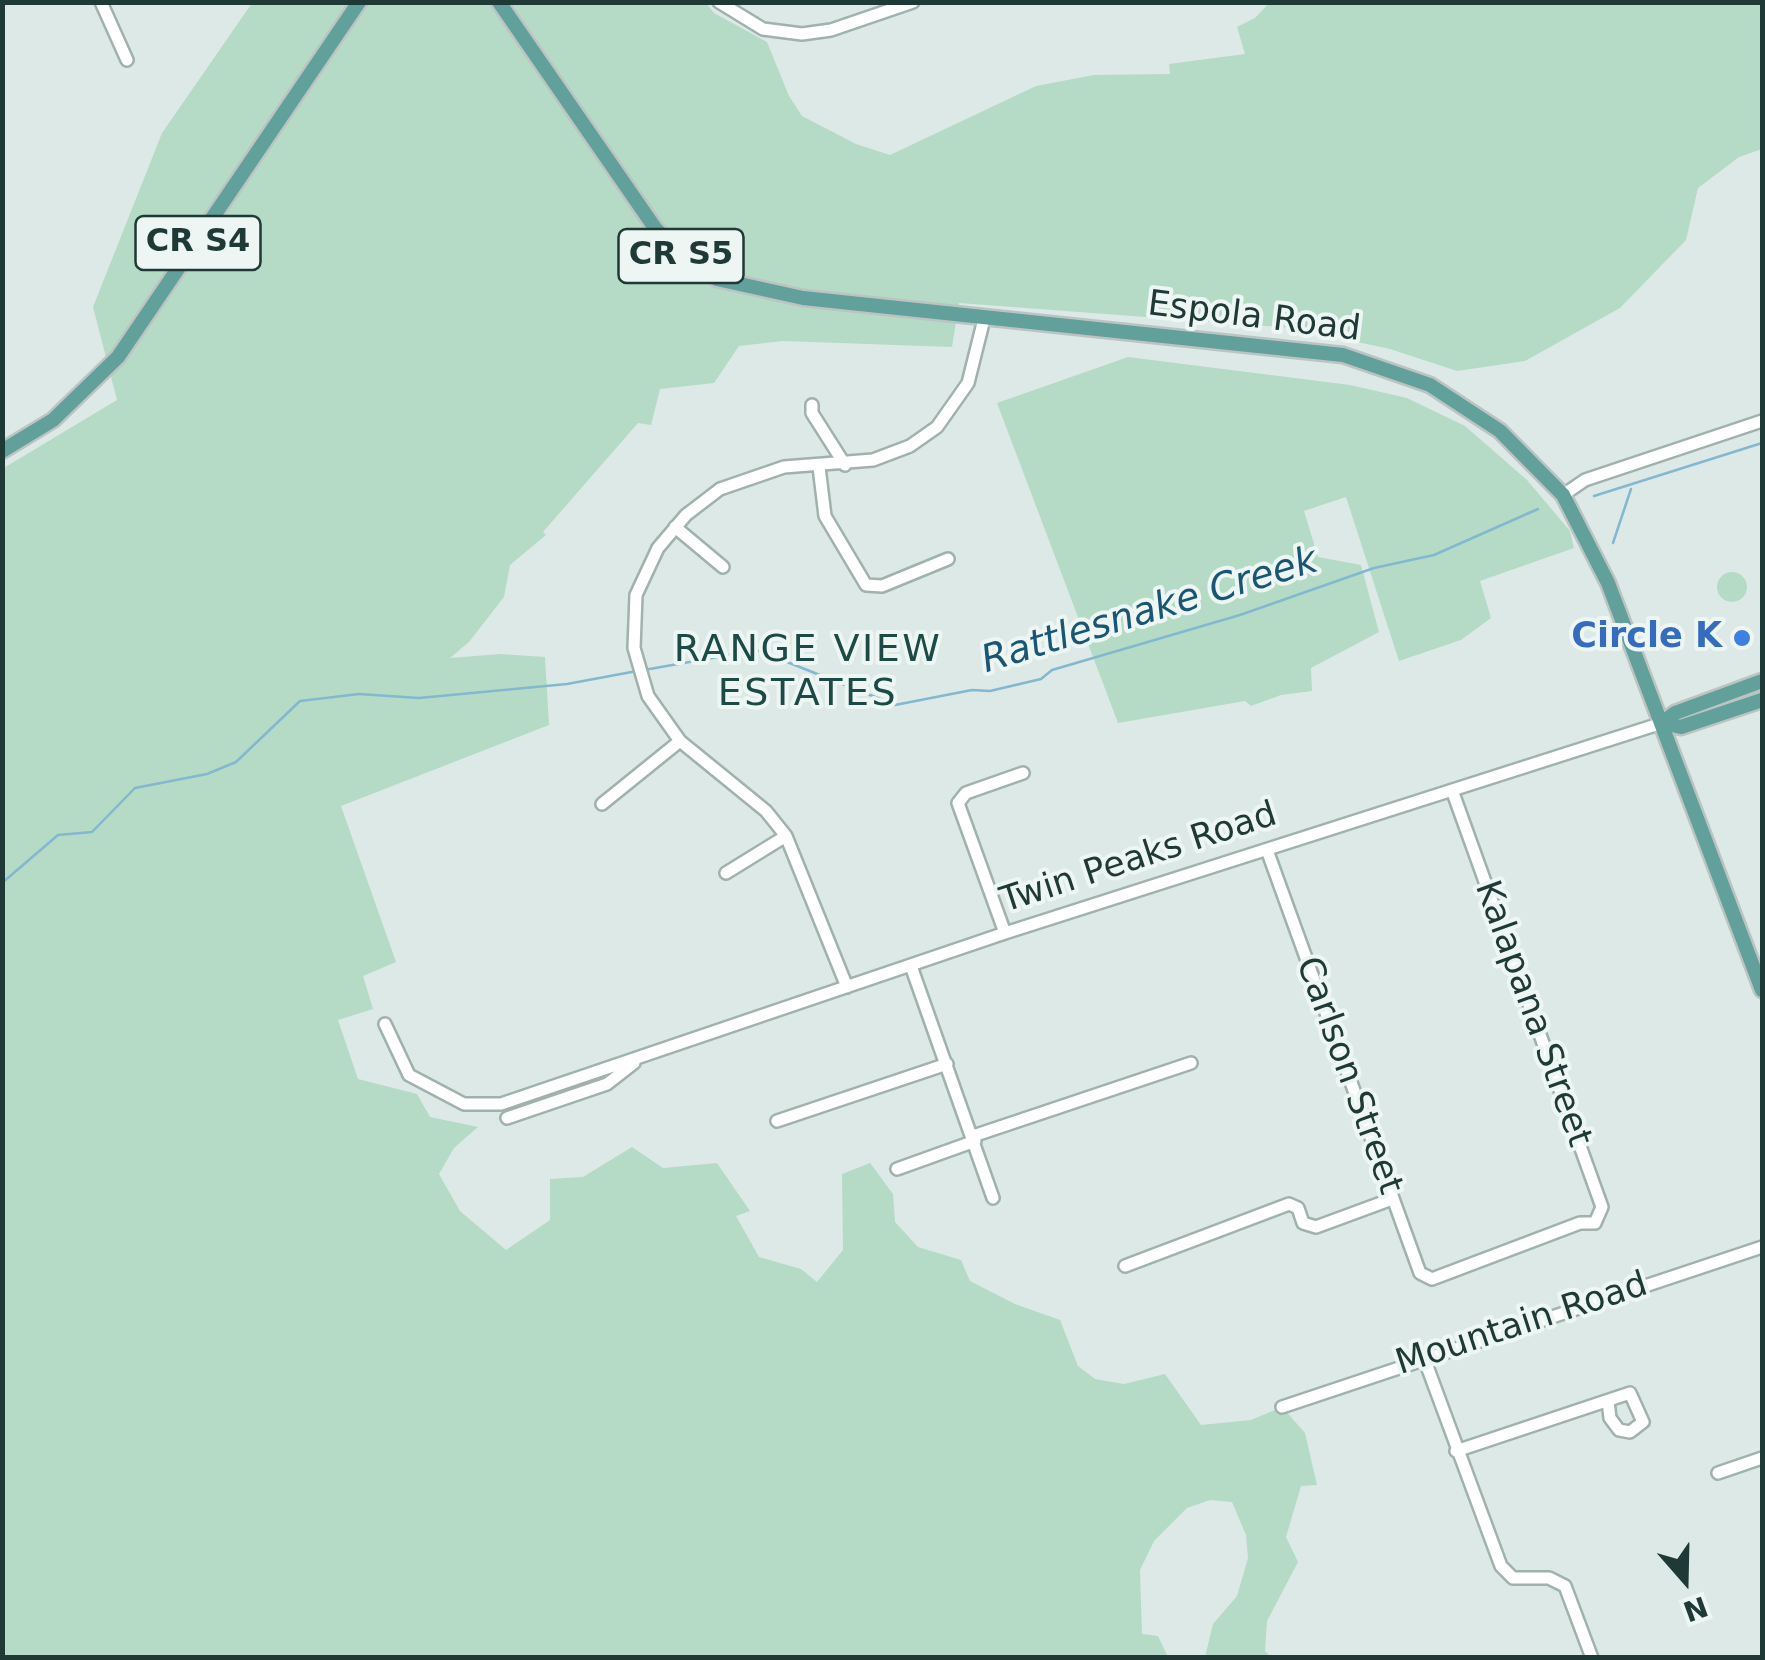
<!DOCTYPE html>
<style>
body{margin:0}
#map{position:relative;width:1765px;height:1660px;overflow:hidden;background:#dde9e6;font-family:"DejaVu Sans",sans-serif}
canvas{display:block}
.frame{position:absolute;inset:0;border:5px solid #1f3936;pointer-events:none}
.north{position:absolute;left:1635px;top:1530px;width:100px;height:100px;-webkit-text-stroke:8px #edf6f3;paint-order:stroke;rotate:160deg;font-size:28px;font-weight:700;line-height:40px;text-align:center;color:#1f3936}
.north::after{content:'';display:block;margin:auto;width:35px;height:45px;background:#1f3936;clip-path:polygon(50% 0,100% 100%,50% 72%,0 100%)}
</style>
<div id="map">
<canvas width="1765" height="1660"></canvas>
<div class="frame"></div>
<div class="north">N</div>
</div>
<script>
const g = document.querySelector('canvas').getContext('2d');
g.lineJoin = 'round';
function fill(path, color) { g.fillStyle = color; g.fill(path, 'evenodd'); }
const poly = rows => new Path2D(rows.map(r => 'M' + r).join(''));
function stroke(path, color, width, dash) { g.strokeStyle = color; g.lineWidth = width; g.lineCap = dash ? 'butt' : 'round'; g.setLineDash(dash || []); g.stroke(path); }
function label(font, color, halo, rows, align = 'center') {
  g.font = font + ' "DejaVu Sans",sans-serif'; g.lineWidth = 8; g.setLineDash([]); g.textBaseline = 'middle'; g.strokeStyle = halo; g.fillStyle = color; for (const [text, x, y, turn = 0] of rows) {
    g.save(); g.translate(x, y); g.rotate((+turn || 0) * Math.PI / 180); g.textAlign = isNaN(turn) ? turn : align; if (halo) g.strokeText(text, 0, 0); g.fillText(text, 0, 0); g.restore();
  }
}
fill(poly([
 [252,3,706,3,714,13,767,42,789,96,802,116,856,144,890,155,1036,86,1094,75,1170,74,1169,64,1245,54,1237,27,1255,18,1269,3,1762,3,1762,149,1739,157,1698,188,1686,240,1620,308,1525,361,1457,371,1390,349,1292,328,959,303,952,347,783,341,739,346,714,383,660,389,651,425,638,423,543,532,546,535,510,565,504,597,469,642,450,658,500,654,545,657,549,725,341,806,396,962,363,976,373,1009,338,1020,358,1079,417,1094,430,1117,478,1127,454,1148,439,1174,460,1211,506,1250,550,1220,550,1179,583,1177,632,1147,663,1168,717,1163,750,1211,736,1216,759,1257,801,1269,817,1282,843,1250,842,1174,870,1163,893,1194,895,1222,918,1247,961,1260,970,1281,1015,1304,1060,1320,1078,1366,1095,1379,1124,1384,1165,1374,1201,1425,1251,1420,1282,1407,1305,1433,1317,1485,1301,1486,1286,1537,1298,1562,1267,1621,1265,1651,1271,1657,1205,1657,1213,1624,1237,1596,1248,1558,1246,1535,1232,1502,1210,1500,1187,1508,1154,1541,1140,1570,1142,1634,1158,1636,1168,1657,3,1657,2,469,117,400,93,307,162,133],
 [1128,357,1350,385,1407,398,1465,426,1527,480,1570,531,1574,548,1480,581,1491,618,1461,640,1399,661,1346,497,1304,511,1318,557,1361,565,1379,632,1311,668,1312,691,1281,695,1251,706,1245,701,1118,723,997,403],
 '1717 587a15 15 0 1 1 30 0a15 15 0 1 1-30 0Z'
]), '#b5dbc6');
stroke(poly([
 [1594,496,1762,443],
 [1613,543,1631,489],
 [644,670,757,650,895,705,972,690,990,691,1041,679,1052,670,1240,615,1374,568,1434,555,1538,509],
 [2,883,58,835,92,832,135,788,207,774,236,762,300,701,359,694,419,698,567,684,637,671]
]), '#84b7d0', 2.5);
const minor = poly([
 [101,2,127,60],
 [719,2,763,29,802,34,831,30,913,2],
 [812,405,812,413,845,465],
 [819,467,825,516,866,585,882,586,948,559],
 [1563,495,1585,480,1762,421],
 [675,527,723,567],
 [602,804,680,741],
 [1267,850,1420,1273,1432,1279,1580,1223,1595,1223,1602,1207,1452,790],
 [726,873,786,836],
 [1005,933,958,803,966,793,1023,773],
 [911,966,993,1198],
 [847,987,786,836,766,811,680,741,648,696,634,648,636,595,658,548,686,515,720,489,784,467,873,460,910,446,937,427,968,383,984,319],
 [385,1024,409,1075,464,1104,501,1104,1005,933,1662,723],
 [507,1118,607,1084,634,1063],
 [777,1121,947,1064],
 [973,1136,1191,1063],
 [897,1169,975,1141],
 [1125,1266,1289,1204,1298,1208,1303,1223,1316,1227,1392,1199],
 [1424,1358,1501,1566,1513,1578,1549,1578,1565,1586,1592,1658],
 [1282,1407,1762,1247],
 [1456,1451,1630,1393,1643,1422,1630,1432,1619,1430,1610,1418,1608,1401],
 [1718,1473,1762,1458]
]);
const major = poly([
 [499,2,655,228,687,261,717,279,803,298,1343,355,1430,385,1500,431,1563,495,1608,583,1762,990],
 [2,451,53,420,118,357,359,2],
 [1662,723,1675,713,1762,681],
 [1662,723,1681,727,1762,700]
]);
stroke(minor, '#a0b1ae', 16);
stroke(major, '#bcc4c3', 19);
stroke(minor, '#fff', 11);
stroke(major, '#61a09b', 14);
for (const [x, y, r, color] of [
 [1742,638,10,"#3f7fe0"]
]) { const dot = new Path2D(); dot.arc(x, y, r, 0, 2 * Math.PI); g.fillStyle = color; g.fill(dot); stroke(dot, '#edf6f3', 4); }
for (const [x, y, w] of [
 [198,243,125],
 [681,256,125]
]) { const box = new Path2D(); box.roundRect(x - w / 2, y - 27, w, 54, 8); g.fillStyle = '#edf6f3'; g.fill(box); stroke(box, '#1f3936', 2.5); }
label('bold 32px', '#1f3936', null, [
 ["CR S4",198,243],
 ["CR S5",681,256]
]);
label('35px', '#1f3936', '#edf6f3', [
 ["Espola Road",1254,318,7],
 ["Twin Peaks Road",1139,859,-18],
 ["Kalapana Street",1532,1014,70],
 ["Carlson Street",1348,1076,70],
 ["Mountain Road",1522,1325,-18]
]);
label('bold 35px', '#366cbe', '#edf6f3', [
 ["Circle K",1722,638]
], 'right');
label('italic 38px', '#195574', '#edf6f3', [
 ["Rattlesnake Creek",1150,612,-17]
]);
g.letterSpacing = '2.5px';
label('38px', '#1b4a47', '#edf6f3', [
 ["RANGE VIEW",808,651],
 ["ESTATES",808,695]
]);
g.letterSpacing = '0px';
</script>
